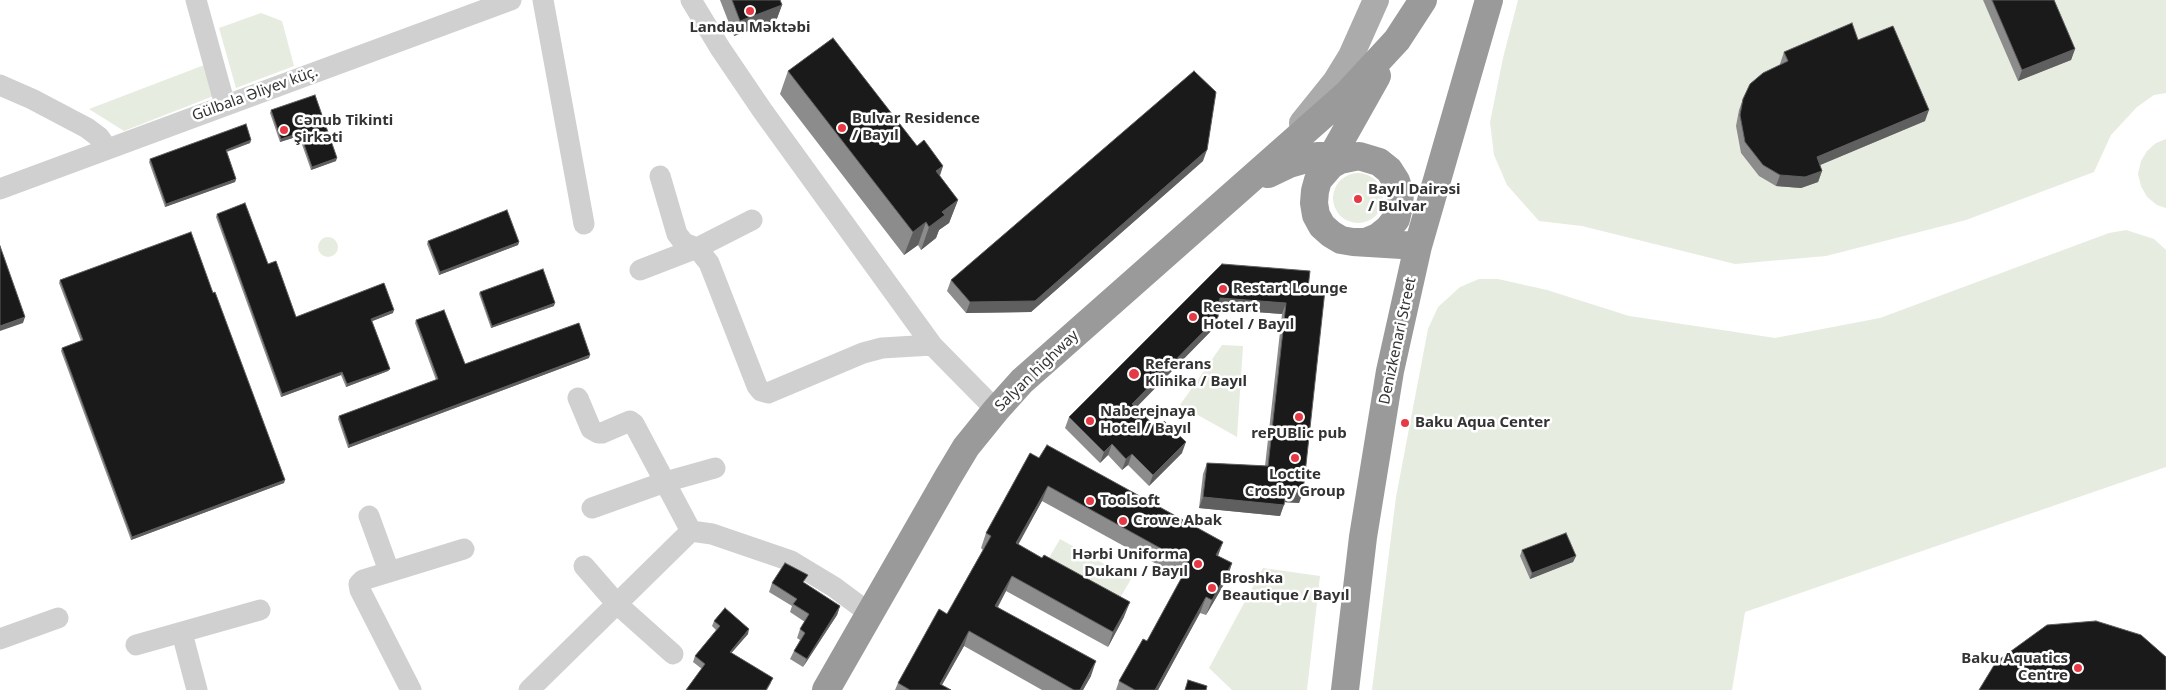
<!DOCTYPE html>
<meta charset="utf-8">
<style>
body{margin:0}
canvas{display:block;background:#fff}
</style>
<canvas width="2166" height="690"></canvas>
<script>
const g = document.querySelector('canvas').getContext('2d');
g.lineJoin = 'round';
function fill(path, color) { g.fillStyle = color; g.fill(path, 'evenodd'); }
const poly = rows => new Path2D(rows.map(r => 'M' + r).join(''));
function stroke(path, color, width, dash) { g.strokeStyle = color; g.lineWidth = width; g.lineCap = dash ? 'butt' : 'round'; g.setLineDash(dash || []); g.stroke(path); }
function label(font, color, halo, rows, align = 'center') {
  g.font = font + ' "Noto Sans",sans-serif'; g.lineWidth = 5; g.setLineDash([]); g.textBaseline = 'middle'; g.strokeStyle = halo; g.fillStyle = color; for (const [text, x, y, turn = 0] of rows) {
    g.save(); g.translate(x, y); g.rotate((+turn || 0) * Math.PI / 180); g.textAlign = isNaN(turn) ? turn : align; if (halo) g.strokeText(text, 0, 0); g.fillText(text, 0, 0); g.restore();
  }
}
fill(poly([
 [1518,0,2166,0,2166,93,2154,95,2137,107,2111,135,2094,172,1966,220,1826,256,1735,264,1582,226,1539,221,1507,185,1494,155,1490,122,1503,58],
 [261,13,282,21,294,66,236,88,219,28],
 [207,64,216,95,124,131,89,109],
 [2166,139,2166,208,2157,205,2147,197,2141,186,2138,174,2141,161,2147,151,2156,143],
 '1333 198a25 25 0 1 1 50 0a25 25 0 1 1-50 0Z',
 [2126,230,2154,239,2166,250,2166,467,1745,612,1732,690,1372,690,1396,497,1428,329,1438,307,1460,287,1479,279,1498,279,1547,290,1629,316,1775,338,1880,318,2109,233],
 '318 247a10 10 0 1 1 20 0a10 10 0 1 1-20 0Z',
 [1222,345,1243,346,1237,437,1180,405],
 [1060,539,1131,579,1120,598,1049,558],
 [1263,568,1320,576,1307,690,1232,690,1209,668]
]), '#e6ecdf');
stroke(poly([
 [196,0,225,105],
 [543,0,584,224],
 [691,0,720,48,762,110,932,345,996,410],
 [0,85,32,99,87,128,99,137,107,148],
 [660,176,677,234,684,243,697,248,709,263,757,386,761,391,768,393,863,353,882,348,932,345],
 [0,189,511,0],
 [640,270,697,248,752,220],
 [578,398,591,429,598,433,602,433,630,421,634,424,691,531],
 [592,508,665,482,715,468],
 [369,516,389,571],
 [584,566,617,604,673,654],
 [182,633,197,690],
 [0,639,58,618],
 [136,645,260,610],
 [411,690,360,590,359,584,363,580,464,549],
 [529,690,691,531,712,534,791,561,834,587,869,613]
]), '#d0d0d0', 21);
stroke(poly([
 [1302,123,1335,82,1351,56,1376,0]
]), '#ababab', 26);
stroke(poly([
 [1323,172,1377,76],
 [1268,174,1289,164,1317,156,1346,156],
 [1353,242,1366,242,1378,237,1388,229,1396,219,1399,206,1400,193,1396,181,1389,170,1379,162,1359,156,1340,160,1331,165,1318,180,1315,191,1314,203,1316,215,1322,226,1331,234,1341,240,1353,242,1418,246],
 [826,690,948,477,966,447,996,410,1022,381,1056,351,1347,94,1397,40,1423,0],
 [1345,690,1363,537,1390,371,1418,246,1489,0]
]), '#9a9a9a', 28);
fill(poly([
 [720,0,780,0,782,5,776,21,734,36],
 [1983,0,2054,0,2075,49,2071,60,2018,81],
 [1858,40,1925,121,1820,165,1822,171,1818,182,1801,188,1776,186,1759,176,1741,153,1736,126,1739,110,1743,99,1781,65,1780,64,1784,52],
 [788,71,917,146,943,166,940,176,958,200,949,223,939,230,936,238,921,250,918,245,904,255,780,94],
 [271,110,336,161,311,170,299,136,280,142,270,113],
 [251,140,250,143,227,152,236,179,235,182,165,207,149,162,150,159],
 [1203,161,1031,312,966,313,947,291,951,280],
 [217,214,268,264,296,317,393,313,372,321,390,369,388,371,346,387,341,375,281,397,216,217],
 [428,241,519,242,518,245,439,275,427,244],
 [1222,264,1308,288,1303,492,1299,503,1284,502,1280,516,1199,508,1203,474,1207,463,1265,466,1282,314,1218,309,1214,328,1135,408,1182,453,1149,486,1128,465,1122,470,1108,455,1100,463,1065,428,1069,417],
 [60,280,213,293,284,483,131,540,61,351,62,348,81,341,59,283],
 [480,292,554,306,491,328,479,294],
 [416,320,465,364,589,358,348,448,338,419,339,416,436,380,415,323],
 [1039,458,1223,542,1218,556,1232,563,1227,579,1206,615,1200,613,1158,690,1116,690,1119,681,1147,641,1182,578,1042,501,1018,544,1124,617,1108,647,1006,591,998,607,1091,676,1083,690,1042,690,964,646,942,685,951,690,895,690,898,683,947,614,983,550,981,548,986,533],
 [1522,550,1576,556,1573,562,1530,579,1520,556],
 [772,583,805,584,840,606,837,615,803,667,790,659,794,651,800,640,797,638,800,629,805,622,790,612,792,606,769,592],
 [714,621,748,634,731,653,771,683,767,690,686,690,702,669,693,662,695,656,716,630,712,626]
]), '#8c8c8c');
fill(poly([
 [782,5,776,21,734,36,740,21],
 [2075,49,2071,60,2018,81,2022,70],
 [1929,110,1925,121,1813,168,1817,157],
 [300,133,299,136,280,142,281,139],
 [251,140,250,143,225,152,226,150],
 [1207,150,1203,161,1031,312,966,313,970,302],
 [337,158,336,161,311,170,312,167],
 [943,166,935,188,936,171],
 [1822,171,1818,182,1801,188,1776,186,1780,175],
 [236,179,235,182,165,207,166,204],
 [958,200,949,223,939,230,936,238,921,250,929,227,942,212],
 [926,222,918,245,904,255,913,232],
 [519,242,518,245,439,275,440,272],
 [1220,298,1286,303,1282,314,1216,309],
 [555,303,554,306,491,328,492,326],
 [394,310,393,313,370,322,371,319],
 [25,317,23,323,0,331,0,326],
 [1218,317,1214,328,1128,416,1132,404],
 [590,355,589,358,348,448,349,445],
 [390,369,388,371,346,387,347,384],
 [342,372,341,375,281,397,282,394],
 [1186,442,1182,453,1149,486,1153,475],
 [1112,444,1108,455,1100,463,1104,452],
 [1132,454,1128,465,1122,470,1126,459],
 [285,480,284,483,131,540,132,537],
 [1048,486,1042,501,1011,558,1016,543],
 [1286,491,1303,492,1299,503,1282,502],
 [1203,497,1284,505,1280,516,1199,508],
 [1223,542,1217,558,1216,555],
 [1576,556,1573,562,1530,579,1532,573],
 [1232,563,1227,579,1206,615,1212,600],
 [1012,576,1006,591,990,621,995,606],
 [1206,597,1200,613,1158,690,1155,690],
 [1130,602,1124,617,1108,647,1113,632],
 [840,606,837,615,803,667,807,659],
 [749,629,748,634,728,657,730,652],
 [969,631,964,646,939,690,940,684],
 [1096,661,1091,676,1083,690,1080,690]
]), '#5f5f5f');
const building = poly([
 [732,0,780,0,782,5,740,21,732,0],
 [1992,0,2054,0,2075,49,2022,70,1992,0],
 [1852,23,1858,40,1893,26,1929,110,1817,157,1822,171,1805,177,1780,175,1763,165,1745,142,1740,115,1743,99,1750,84,1763,73,1788,61,1784,52,1852,23],
 [833,38,917,146,924,140,943,166,936,171,958,200,942,212,945,215,929,227,926,222,913,232,788,71,833,38],
 [1194,71,1216,92,1207,150,1035,301,970,302,951,280,1194,71],
 [315,95,337,158,312,167,300,133,281,139,271,110,315,95],
 [246,124,251,140,226,150,236,179,166,204,150,159,246,124],
 [245,203,268,264,276,261,296,317,384,283,394,310,371,319,390,369,347,384,342,372,282,394,217,214,245,203],
 [507,210,519,242,440,272,428,241,507,210],
 [191,232,213,293,215,292,285,480,132,537,62,348,83,340,60,280,191,232],
 [0,246,25,317,0,326,0,246],
 [1222,264,1310,271,1308,288,1325,290,1303,492,1286,491,1284,505,1203,497,1207,463,1268,466,1286,303,1220,298,1218,317,1132,404,1157,428,1164,421,1186,442,1153,475,1132,454,1126,459,1112,444,1104,452,1069,417,1222,264],
 [543,269,555,303,492,326,480,292,543,269],
 [444,310,465,364,579,323,590,355,349,445,339,416,438,379,416,320,444,310],
 [1047,445,1223,542,1216,555,1232,563,1212,600,1206,597,1155,690,1135,690,1119,681,1143,639,1147,641,1189,564,1048,486,1016,543,1042,558,1044,555,1130,602,1113,632,1012,576,995,606,1096,661,1080,690,1074,690,969,631,940,684,951,690,910,690,898,683,939,609,947,614,991,536,986,533,1030,453,1039,458,1047,445],
 [1566,533,1576,556,1532,573,1522,550,1566,533],
 [785,563,808,575,803,582,840,606,807,659,794,651,805,633,800,629,809,614,793,604,797,599,772,583,785,563],
 [725,608,749,629,730,652,773,678,766,690,686,690,705,664,695,656,720,626,714,621,725,608],
 [2096,621,2141,635,2166,657,2166,690,1979,690,1996,662,2047,625,2096,621],
 [1188,680,1207,686,1206,690,1185,690,1188,680]
]);
fill(building, '#1a1a1a');
stroke(building, '#5f5f5f', 1);
for (const [x, y, r, color] of [
 [750,11,5,"#e63946"],
 [842,128,5,"#e63946"],
 [284,130,5,"#e63946"],
 [1358,199,5,"#e63946"],
 [1223,289,5,"#e63946"],
 [1193,317,5,"#e63946"],
 [1134,374,6,"#e63946"],
 [1299,417,5,"#e63946"],
 [1090,421,5,"#e63946"],
 [1405,423,5,"#e63946"],
 [1295,458,5,"#e63946"],
 [1090,501,5,"#e63946"],
 [1123,521,5,"#e63946"],
 [1198,564,5,"#e63946"],
 [1212,588,5,"#e63946"],
 [2078,668,5,"#e63946"]
]) { const dot = new Path2D(); dot.arc(x, y, r, 0, 2 * Math.PI); g.fillStyle = color; g.fill(dot); stroke(dot, '#fff', 2); }
label('bold 15px', '#333', '#fff', [
 ["Landau Məktəbi",750,28,"center"],
 ["Bulvar Residence",852,119],
 ["/ Bayıl",852,136],
 ["Cənub Tikinti",294,121],
 ["Şirkəti",294,138],
 ["Bayıl Dairəsi",1368,190],
 ["/ Bulvar",1368,207],
 ["Restart Lounge",1233,289],
 ["Restart",1203,308],
 ["Hotel / Bayıl",1203,325],
 ["Referans",1145,365],
 ["Klinika / Bayıl",1145,382],
 ["Naberejnaya",1100,412],
 ["Hotel / Bayıl",1100,429],
 ["Baku Aqua Center",1415,423],
 ["rePUBlic pub",1299,434,"center"],
 ["Loctite",1295,475,"center"],
 ["Crosby Group",1295,492,"center"],
 ["Toolsoft",1100,501],
 ["Crowe Abak",1133,521],
 ["Hərbi Uniforma",1188,555,"right"],
 ["Dukanı / Bayıl",1188,572,"right"],
 ["Broshka",1222,579],
 ["Beautique / Bayıl",1222,596],
 ["Baku Aquatics",2068,659,"right"],
 ["Centre",2068,676,"right"]
], 'left');
label('15px', '#333', '#fff', [
 ["Gülbala Əliyev küç.",255,94,-20],
 ["Denizkenari Street",1398,341,-78],
 ["Salyan highway",1037,371,-44]
]);
</script>
